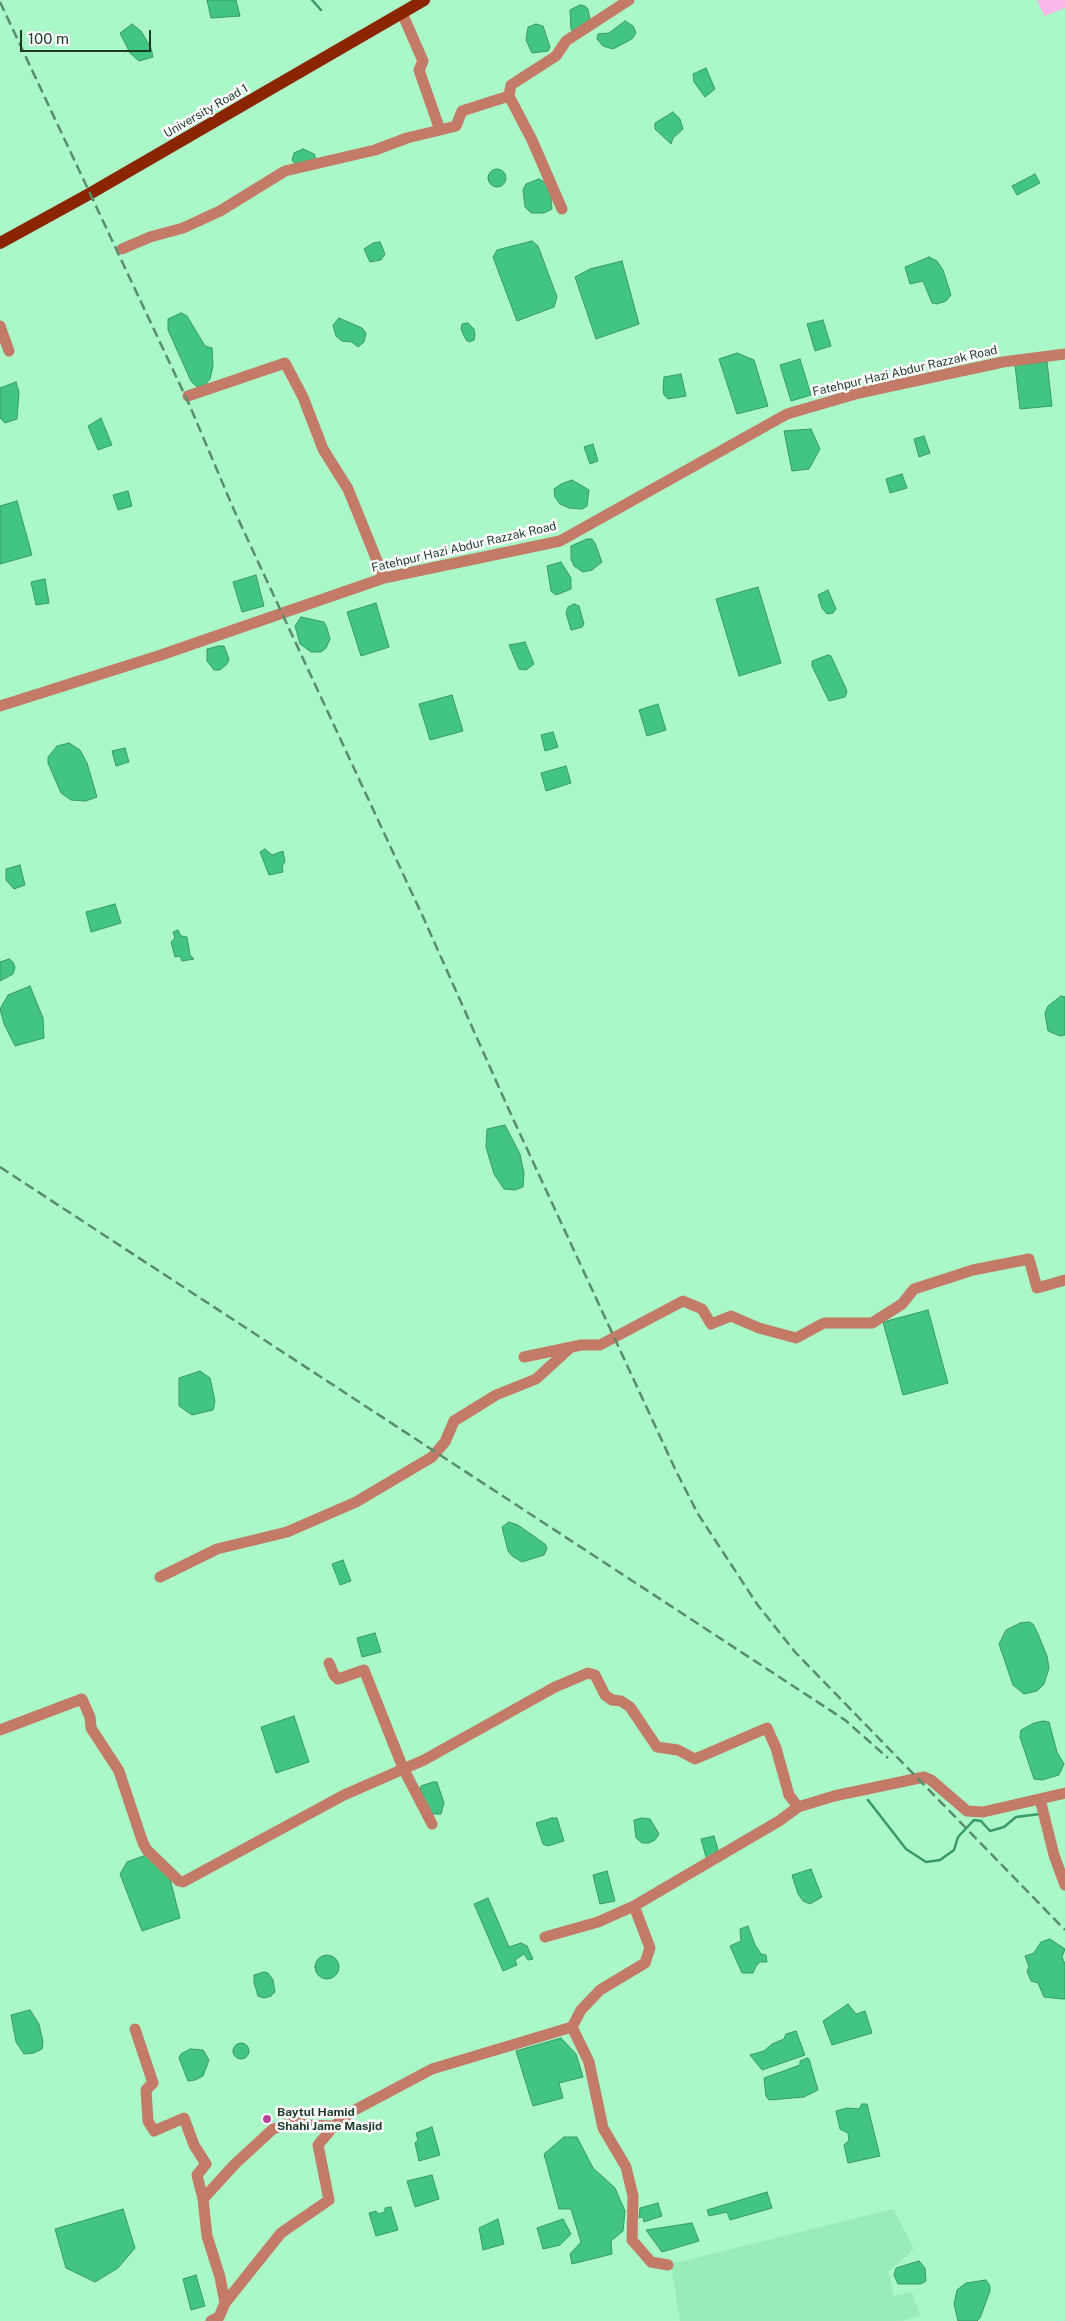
<!DOCTYPE html>
<style>
body{margin:0}
#map{position:relative;width:1065px;height:2321px;overflow:hidden;background:#aaf7c7;font-family:"Public Sans",sans-serif}
canvas{display:block}
.scale{position:absolute;left:20px;top:30px;width:131px;height:22px;box-sizing:border-box;border:2px solid #1b3a28;border-top:0;padding-left:6px;font-size:15px;line-height:18px;white-space:nowrap;color:#1b3a28;-webkit-text-stroke:4px #fff;paint-order:stroke}
</style>
<div id="map">
<canvas width="1065" height="2321"></canvas>
<div class="scale">100 m</div>
</div>
<script>
const g = document.querySelector('canvas').getContext('2d');
g.lineJoin = 'round';
function fill(path, color) { g.fillStyle = color; g.fill(path, 'evenodd'); }
const poly = rows => new Path2D(rows.map(r => 'M' + r).join(''));
function stroke(path, color, width, dash) { g.strokeStyle = color; g.lineWidth = width; g.lineCap = dash ? 'butt' : 'round'; g.setLineDash(dash || []); g.stroke(path); }
function label(font, color, halo, rows, align = 'center') {
  g.font = font + ' "Public Sans",sans-serif'; g.lineWidth = 5; g.setLineDash([]); g.textBaseline = 'middle'; g.strokeStyle = halo; g.fillStyle = color; for (const [text, x, y, turn = 0] of rows) {
    g.save(); g.translate(x, y); g.rotate((+turn || 0) * Math.PI / 180); g.textAlign = isNaN(turn) ? turn : align; if (halo) g.strokeText(text, 0, 0); g.fillText(text, 0, 0); g.restore();
  }
}
fill(poly([
 [893,2209,914,2249,888,2272,894,2296,912,2292,920,2316,902,2321,680,2321,671,2264]
]), '#97ecb8');
fill(poly([
 [1037,0,1065,0,1065,8,1044,16]
]), '#fab8e8');
const water = poly([
 [207,0,236,0,240,16,211,18,207,0],
 [580,5,585,6,588,9,590,20,575,34,571,29,570,10,580,5],
 [625,21,633,26,636,33,632,39,613,49,603,46,597,39,598,34,609,33,625,21],
 [132,24,141,31,151,48,153,57,139,61,130,53,120,33,132,24],
 [536,24,543,26,550,47,548,51,532,53,526,40,528,27,536,24],
 [706,68,715,89,705,97,694,82,693,74,706,68],
 [673,112,680,119,683,129,673,138,671,144,655,129,655,123,673,112],
 [303,149,314,154,316,159,295,164,292,160,294,153,303,149],
 '488 178a9 9 0 1 1 18 0a9 9 0 1 1-18 0Z',
 [1035,174,1040,183,1017,195,1012,186,1035,174],
 [539,179,546,183,550,189,552,209,544,213,531,213,525,207,523,190,526,184,539,179],
 [532,241,538,246,557,297,554,307,517,321,493,257,497,250,532,241],
 [380,242,385,254,381,260,370,262,364,249,373,243,380,242],
 [929,257,937,261,943,270,951,295,946,301,937,304,932,303,923,281,910,284,905,267,929,257],
 [622,261,639,324,596,339,575,277,590,269,622,261],
 [181,313,187,316,205,346,212,348,213,366,210,379,204,386,197,387,191,381,168,330,168,319,181,313],
 [339,318,362,328,366,333,364,342,358,347,352,342,342,341,336,336,333,325,339,318],
 [823,320,831,346,815,351,807,324,823,320],
 [468,323,474,329,475,335,474,340,469,342,466,340,461,329,462,324,468,323],
 [737,353,754,360,768,406,737,414,719,359,737,353],
 [800,359,811,395,791,401,780,365,800,359],
 [1047,362,1052,406,1020,409,1015,365,1047,362],
 [681,374,686,396,668,399,664,395,663,389,664,377,681,374],
 [16,382,19,392,17,419,5,423,0,418,0,388,16,382],
 [101,418,112,445,98,450,88,426,101,418],
 [811,429,820,449,809,469,792,471,784,431,811,429],
 [924,436,930,453,919,457,914,439,924,436],
 [593,444,598,461,590,464,584,447,593,444],
 [902,474,907,488,890,493,886,479,902,474],
 [572,480,589,490,587,506,582,509,569,508,560,504,555,497,554,489,561,484,572,480],
 [128,491,132,506,118,510,113,495,128,491],
 [17,501,32,555,0,564,0,506,17,501],
 [587,539,592,539,595,543,602,562,592,570,583,572,574,566,571,559,571,546,587,539],
 [561,562,571,578,571,589,556,595,551,591,547,566,561,562],
 [256,575,264,606,242,612,233,582,256,575],
 [45,579,49,603,36,605,31,582,45,579],
 [758,587,781,663,739,676,716,599,758,587],
 [828,590,836,609,833,613,827,614,822,608,818,595,828,590],
 [376,603,389,647,361,656,347,612,376,603],
 [574,604,579,606,584,624,582,627,571,630,566,613,568,607,574,604],
 [301,617,324,622,327,628,330,639,326,648,321,652,311,652,300,644,295,626,301,617],
 [525,642,534,664,526,670,519,669,509,645,525,642],
 [219,646,224,646,229,659,227,664,220,670,214,670,207,661,207,649,219,646],
 [828,655,831,656,847,691,845,697,829,701,812,666,812,661,828,655],
 [452,695,463,731,430,740,419,704,452,695],
 [658,704,666,730,647,736,639,710,658,704],
 [553,732,558,747,545,751,541,735,553,732],
 [69,743,80,750,87,763,97,797,86,801,71,800,61,793,48,763,48,757,57,746,69,743],
 [125,748,129,762,116,766,112,751,125,748],
 [566,766,571,783,546,791,541,773,566,766],
 [265,849,272,855,283,851,285,862,282,866,283,872,269,875,260,852,265,849],
 [20,865,25,885,14,889,6,880,6,869,20,865],
 [115,904,121,923,91,932,86,912,115,904],
 [178,930,181,936,187,937,190,955,194,959,182,961,180,956,175,957,171,942,175,938,173,932,178,930],
 [9,959,13,962,15,967,13,974,0,981,0,962,9,959],
 [30,986,43,1018,44,1038,15,1046,4,1024,0,1009,8,995,30,986],
 [1061,996,1065,997,1065,1035,1060,1036,1048,1031,1045,1013,1048,1006,1061,996],
 [505,1125,520,1154,524,1173,523,1187,515,1190,504,1189,494,1174,486,1147,487,1129,505,1125],
 [928,1310,948,1383,903,1395,883,1322,928,1310],
 [200,1371,210,1378,215,1401,213,1410,192,1415,179,1406,179,1378,200,1371],
 [509,1522,518,1525,545,1544,547,1549,544,1555,522,1562,512,1556,508,1551,502,1527,509,1522],
 [343,1560,351,1581,340,1585,332,1564,343,1560],
 [1029,1622,1033,1624,1038,1634,1047,1656,1049,1668,1044,1684,1037,1691,1024,1694,1013,1685,999,1644,1006,1630,1020,1623,1029,1622],
 [375,1633,381,1652,362,1657,357,1638,375,1633],
 [294,1716,309,1762,276,1773,261,1727,294,1716],
 [1043,1721,1049,1722,1057,1752,1064,1764,1059,1775,1042,1780,1034,1779,1020,1737,1021,1730,1034,1723,1043,1721],
 [433,1782,437,1782,444,1803,441,1814,431,1814,420,1791,421,1786,433,1782],
 [552,1818,557,1818,564,1841,548,1846,543,1844,536,1823,552,1818],
 [642,1818,650,1819,659,1834,655,1840,649,1843,642,1843,636,1838,634,1820,642,1818],
 [714,1836,718,1850,709,1859,706,1857,701,1839,714,1836],
 [146,1855,170,1879,180,1918,142,1931,120,1874,127,1862,146,1855],
 [811,1869,822,1897,810,1904,803,1901,798,1894,792,1875,811,1869],
 [607,1871,615,1901,600,1904,593,1875,607,1871],
 [488,1898,509,1947,521,1943,527,1946,533,1959,528,1960,524,1954,515,1960,517,1965,503,1971,474,1904,488,1898],
 [748,1926,755,1945,761,1954,766,1955,767,1962,760,1962,756,1966,753,1973,742,1973,730,1946,741,1941,740,1929,748,1926],
 [1050,1939,1065,1949,1062,1957,1065,1964,1065,1999,1062,1999,1044,1997,1038,1983,1031,1981,1027,1971,1029,1967,1025,1956,1034,1953,1041,1942,1050,1939],
 '315 1967a12 12 0 1 1 24 0a12 12 0 1 1-24 0Z',
 [264,1972,268,1973,273,1980,275,1992,271,1996,264,1998,258,1996,254,1982,254,1975,264,1972],
 [848,2004,856,2014,865,2011,872,2033,832,2045,823,2021,848,2004],
 [30,2010,39,2024,43,2042,42,2049,34,2053,24,2054,16,2042,11,2015,30,2010],
 [796,2031,805,2055,762,2070,750,2055,764,2051,772,2044,784,2039,786,2034,796,2031],
 [561,2038,576,2054,583,2077,559,2083,563,2098,533,2106,516,2051,561,2038],
 '233 2051a8 8 0 1 1 16 0a8 8 0 1 1-16 0Z',
 [190,2049,203,2050,209,2060,203,2076,195,2080,188,2081,179,2058,181,2054,190,2049],
 [807,2058,809,2059,818,2090,804,2097,769,2100,766,2096,764,2078,800,2065,800,2061,807,2058],
 [862,2104,867,2104,880,2156,848,2163,844,2145,849,2140,848,2133,840,2129,836,2111,847,2108,859,2109,862,2104],
 [432,2127,440,2155,419,2161,415,2143,418,2140,416,2133,432,2127],
 [564,2137,577,2137,593,2168,615,2188,625,2211,623,2231,611,2241,612,2254,572,2264,570,2254,581,2242,571,2209,559,2209,544,2154,564,2137],
 [432,2175,439,2199,415,2207,407,2181,432,2175],
 [767,2192,772,2208,730,2220,727,2212,709,2216,707,2210,767,2192],
 [658,2203,662,2216,644,2222,643,2217,639,2218,640,2208,658,2203],
 [391,2207,398,2230,376,2236,369,2213,376,2211,378,2214,385,2212,385,2208,391,2207],
 [123,2209,135,2248,118,2268,95,2282,66,2268,55,2229,123,2209],
 [498,2219,504,2244,483,2250,479,2228,498,2219],
 [563,2219,571,2234,560,2245,543,2249,537,2228,563,2219],
 [692,2223,699,2241,662,2252,646,2230,692,2223],
 [919,2261,925,2268,926,2281,921,2284,898,2284,894,2275,896,2268,919,2261],
 [196,2275,205,2306,191,2310,183,2279,196,2275],
 [986,2280,990,2286,990,2291,980,2318,977,2321,958,2321,954,2304,957,2290,966,2283,986,2280]
]);
fill(water, '#42c581');
stroke(water, '#369b66', 1);
stroke(poly([
 [312,0,321,10],
 [868,1800,906,1849,926,1862,940,1860,954,1850,958,1837,974,1820,981,1821,990,1831,1004,1827,1016,1817,1040,1814]
]), '#369b66', 2.5);
stroke(poly([
 [402,13,423,61,419,70,440,130,456,126,462,111,509,96,532,140,562,209],
 [509,96,511,85,556,56,566,41,629,0],
 [122,249,150,237,183,228,220,211,285,171,375,150,407,138,440,130],
 [0,326,9,351],
 [188,396,285,363,303,397,323,449,348,489,384,578],
 [0,706,161,655,384,578,560,541,787,414,859,393,1003,362,1065,354],
 [524,1357,581,1345,600,1345,683,1301,702,1309,711,1324,731,1316,759,1328,796,1338,824,1323,872,1323,902,1304,914,1289,973,1270,1029,1259,1037,1288,1065,1280],
 [160,1577,217,1549,287,1532,356,1502,432,1457,445,1442,454,1421,496,1395,536,1379,571,1347],
 [329,1663,334,1675,338,1679,364,1670,403,1768,432,1824],
 [0,1730,82,1699,90,1717,91,1728,119,1771,143,1843,147,1850,179,1881,183,1882,344,1795,424,1760,555,1687,588,1673,595,1675,605,1695,612,1700,621,1701,630,1707,657,1747,678,1750,695,1759,767,1728,776,1748,789,1795,798,1807],
 [1040,1799,1054,1855,1065,1885],
 [545,1937,598,1922,634,1906],
 [572,2027,589,2062,603,2128,626,2167,633,2196,632,2240,651,2262,668,2265],
 [135,2029,153,2083,146,2090,148,2121,154,2131,184,2118,194,2145,206,2164,197,2175,203,2199,235,2164,273,2129,295,2122,306,2125,334,2126],
 [203,2199,207,2236,220,2277,225,2303],
 [211,2321,219,2317,225,2303,281,2233,329,2200,318,2145,334,2126,353,2111,432,2069,572,2027,581,2010,600,1990,645,1963,650,1948,634,1906,779,1821,798,1807,834,1796,924,1777,931,1780,967,1811,983,1812,1065,1793]
]), '#c37b67', 11);
stroke(poly([
 [0,243,91,193,424,0]
]), '#8b2500', 12);
stroke(poly([
 [0,2,189,404,234,510,424,919,509,1110,676,1471,698,1514,757,1604,795,1652,1065,1930],
 [0,1167,845,1720,888,1758]
]), '#598c6d', 2.5, [10, 5]);
for (const [x, y, r, color] of [
 [267,2119,5,"#b6449f"]
]) { const dot = new Path2D(); dot.arc(x, y, r, 0, 2 * Math.PI); g.fillStyle = color; g.fill(dot); stroke(dot, '#fff', 2); }
label('12px', '#1b3a28', '#fff', [
 ["University Road 1",206,111,-30],
 ["Fatehpur Hazi Abdur Razzak Road",905,371,-13],
 ["Fatehpur Hazi Abdur Razzak Road",464,547,-13]
]);
label('bold 12px', '#1b3a28', '#fff', [
 ["Baytul Hamid",277,2112],
 ["Shahi Jame Masjid",277,2126]
], 'left');
</script>
